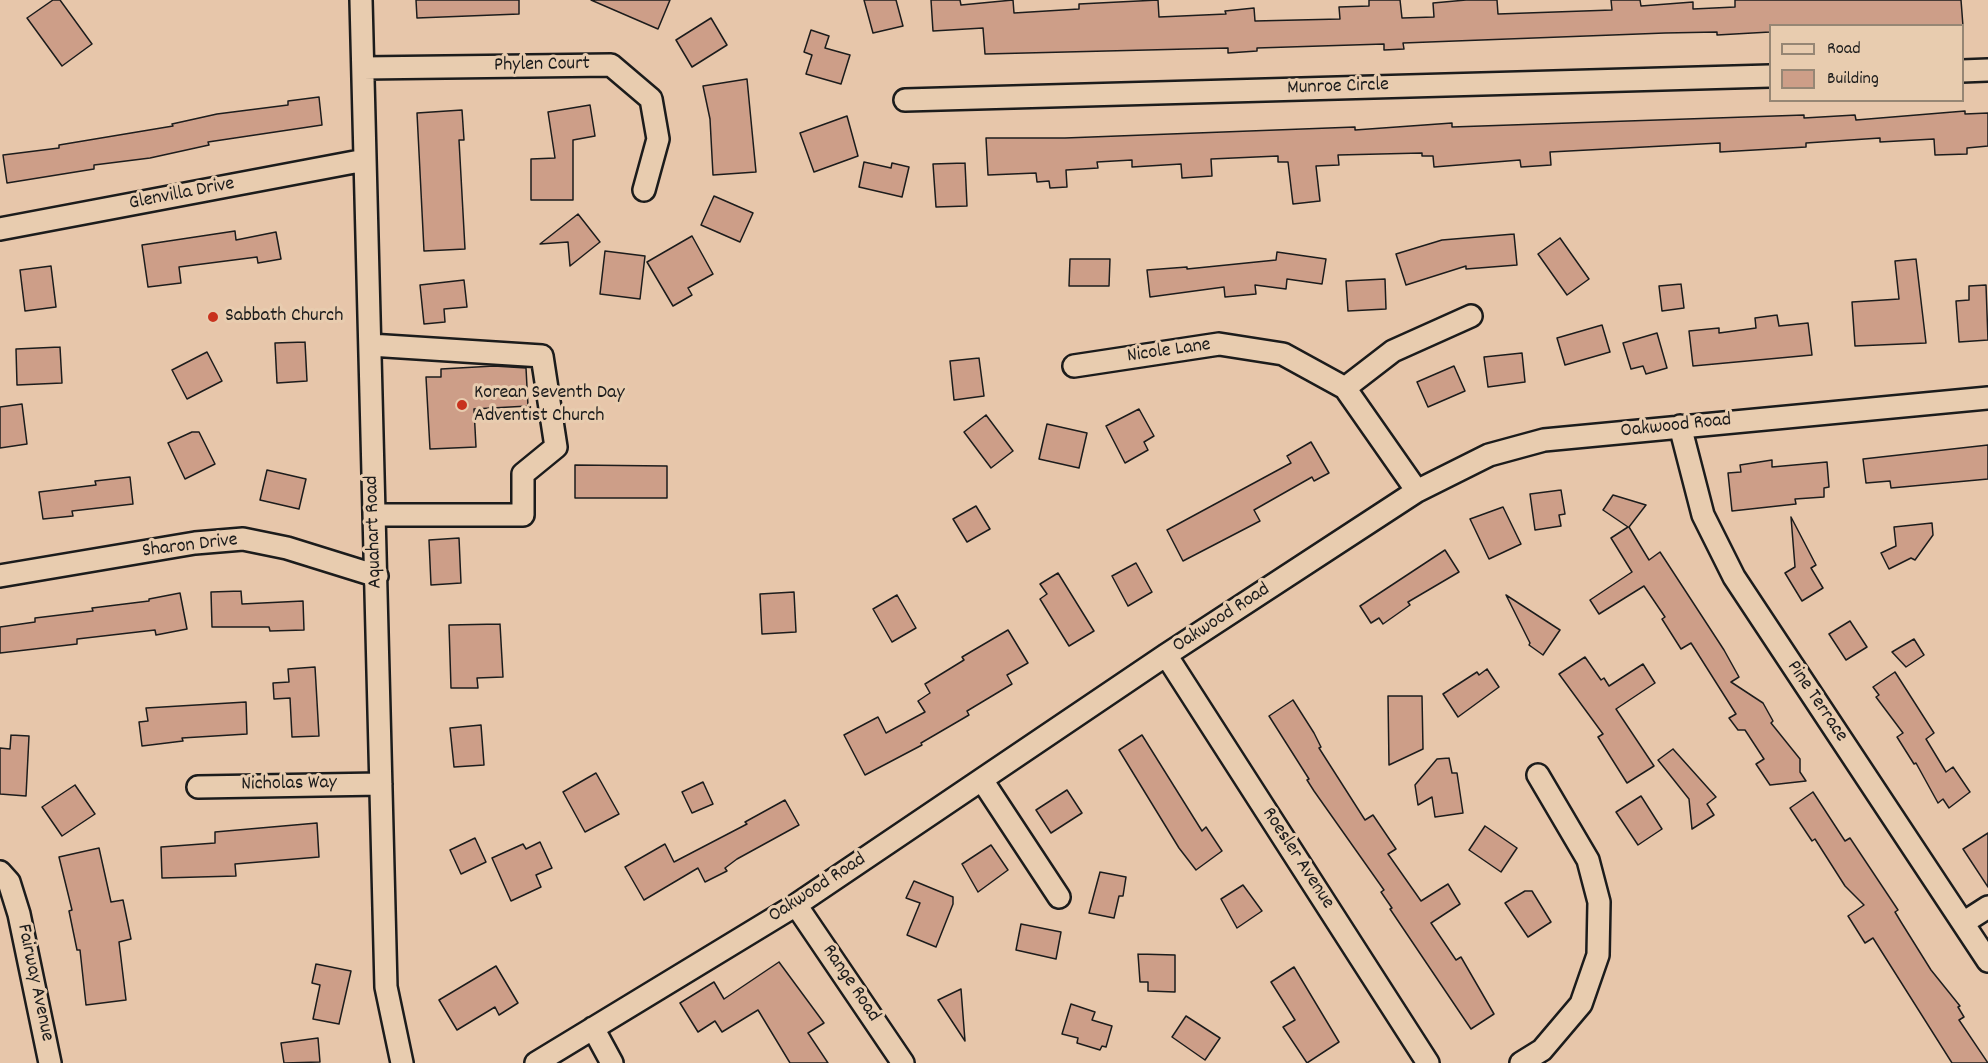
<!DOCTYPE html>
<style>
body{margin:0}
#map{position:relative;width:1988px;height:1063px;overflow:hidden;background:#e7c6aa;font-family:Dekko,sans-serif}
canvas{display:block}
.legend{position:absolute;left:1769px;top:24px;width:195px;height:78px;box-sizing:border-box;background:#e8ccaf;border:2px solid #968674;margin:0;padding:8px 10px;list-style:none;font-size:18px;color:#1c1c1c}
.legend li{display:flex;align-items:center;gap:12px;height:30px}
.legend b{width:30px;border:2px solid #968674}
</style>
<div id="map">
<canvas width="1988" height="1063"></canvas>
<ul class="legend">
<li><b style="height:8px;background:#e8ccaf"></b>Road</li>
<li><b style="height:16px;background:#cd9e88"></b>Building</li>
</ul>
</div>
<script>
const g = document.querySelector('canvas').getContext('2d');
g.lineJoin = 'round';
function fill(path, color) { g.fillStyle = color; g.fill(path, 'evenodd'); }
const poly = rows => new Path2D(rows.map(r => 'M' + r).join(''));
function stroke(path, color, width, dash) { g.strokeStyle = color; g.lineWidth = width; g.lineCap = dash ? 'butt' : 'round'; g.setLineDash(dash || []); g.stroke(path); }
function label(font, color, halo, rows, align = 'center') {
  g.font = font + ' Dekko,sans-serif'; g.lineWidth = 6; g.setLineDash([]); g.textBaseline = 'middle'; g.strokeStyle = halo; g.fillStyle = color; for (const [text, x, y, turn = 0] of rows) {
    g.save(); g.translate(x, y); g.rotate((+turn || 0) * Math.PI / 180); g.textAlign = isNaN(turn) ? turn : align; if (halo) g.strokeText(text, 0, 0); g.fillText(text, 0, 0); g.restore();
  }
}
const building = poly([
 [53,0,60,0,92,44,62,66,27,18,53,0],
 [416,0,519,0,519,14,417,18,416,0],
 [591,0,670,0,658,29,591,0],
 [864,0,896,0,903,26,873,33,864,0],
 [931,0,960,0,961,5,1013,0,1014,13,1079,9,1079,4,1158,0,1159,17,1226,14,1225,11,1254,8,1255,21,1340,19,1339,7,1369,6,1369,0,1400,0,1402,18,1434,17,1433,3,1466,0,1497,0,1498,14,1612,10,1611,0,1640,0,1641,6,1693,2,1693,9,1735,7,1735,0,1961,0,1963,26,1770,26,1770,32,1717,35,1717,32,1665,33,1403,43,1404,49,1384,50,1384,44,1257,48,1257,51,1228,53,1228,48,985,54,983,28,933,31,931,0],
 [711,18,727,45,692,67,676,40,711,18],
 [811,30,829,36,825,48,850,55,841,84,806,74,812,55,804,52,811,30],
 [747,79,756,172,713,175,710,119,703,86,747,79],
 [319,97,322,125,208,142,209,145,150,158,94,165,94,169,7,183,3,155,59,148,59,145,173,126,172,124,217,114,288,105,288,101,319,97],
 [590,105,595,136,573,140,573,200,531,200,531,159,555,158,548,112,590,105],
 [462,110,464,140,459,140,465,249,424,251,417,113,462,110],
 [1965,111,1965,114,1988,113,1988,146,1967,148,1967,154,1935,155,1934,139,1880,142,1880,138,1806,143,1806,147,1720,152,1720,143,1550,152,1551,165,1521,167,1520,160,1434,167,1433,156,1422,156,1422,153,1338,155,1339,165,1316,166,1320,201,1293,204,1288,162,1278,162,1278,156,1211,159,1212,176,1182,178,1181,164,1132,167,1132,160,1097,162,1098,168,1066,170,1067,187,1050,188,1049,181,1037,182,1036,173,988,175,986,138,1065,138,1355,127,1355,130,1452,123,1452,127,1804,115,1804,118,1855,115,1856,120,1965,111],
 [847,116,858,156,814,172,800,133,847,116],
 [864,162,891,168,892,163,909,167,902,197,859,187,864,162],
 [965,163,967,206,936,207,933,164,965,163],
 [714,196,753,213,740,242,701,225,714,196],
 [578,214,600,242,570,266,568,242,540,244,578,214],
 [235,231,236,240,276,232,281,259,258,263,257,257,179,267,181,283,148,287,142,245,235,231],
 [1514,234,1517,265,1466,269,1466,266,1406,285,1396,254,1442,240,1514,234],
 [692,236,713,274,688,288,692,295,673,306,647,262,692,236],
 [1560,238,1589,279,1567,295,1538,254,1560,238],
 [605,251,645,256,640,299,600,294,605,251],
 [1277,252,1326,259,1322,284,1287,279,1286,289,1255,285,1256,294,1225,297,1224,287,1150,297,1147,270,1187,267,1187,269,1276,260,1277,252],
 [1070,259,1110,259,1109,286,1069,286,1070,259],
 [1916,259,1926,343,1855,346,1852,302,1899,299,1895,261,1916,259],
 [51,266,56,307,25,311,20,270,51,266],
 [1385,279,1386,309,1348,311,1346,281,1385,279],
 [464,280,467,307,444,309,445,322,424,324,420,285,464,280],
 [1681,284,1684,308,1662,311,1659,286,1681,284],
 [1986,285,1988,340,1959,342,1956,301,1969,300,1969,286,1986,285],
 [1777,315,1779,326,1808,323,1812,355,1693,366,1689,331,1719,328,1719,333,1756,328,1755,318,1777,315],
 [1602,325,1610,352,1565,365,1557,338,1602,325],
 [1657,333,1667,368,1646,374,1643,366,1631,369,1623,343,1657,333],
 [305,342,307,381,277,383,275,343,305,342],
 [60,347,62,383,17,385,16,349,60,347],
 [207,352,222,381,187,399,172,370,207,352],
 [1522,353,1525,382,1488,387,1484,357,1522,353],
 [979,358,984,396,954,400,950,361,979,358],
 [494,366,526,368,528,406,474,409,476,447,430,449,426,377,441,377,441,369,494,366],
 [1454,366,1465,391,1428,407,1417,382,1454,366],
 [22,404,27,444,0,448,0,407,22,404],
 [1139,409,1154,436,1144,442,1148,450,1125,463,1106,426,1139,409],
 [986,415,1013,451,991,468,964,432,986,415],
 [1047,424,1087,433,1079,468,1039,459,1047,424],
 [192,432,199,432,215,464,185,479,168,443,192,432],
 [1311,442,1329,473,1314,481,1312,477,1254,510,1260,521,1183,561,1167,530,1291,463,1287,456,1311,442],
 [1988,445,1988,479,1891,488,1890,481,1866,483,1863,459,1988,445],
 [1772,460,1772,467,1827,462,1829,487,1824,488,1824,497,1795,499,1796,504,1732,511,1728,473,1741,472,1740,465,1772,460],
 [575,465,667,466,667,498,575,498,575,465],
 [267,470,306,479,299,509,260,500,267,470],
 [130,477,133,504,72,511,73,516,43,519,39,492,96,485,95,481,130,477],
 [1561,490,1565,514,1559,515,1561,526,1535,530,1530,494,1561,490],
 [1613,495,1646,505,1629,527,1649,560,1660,552,1724,650,1739,677,1731,682,1763,703,1773,721,1771,723,1800,759,1800,772,1806,781,1770,785,1756,764,1764,759,1745,730,1738,730,1729,718,1736,714,1691,643,1681,649,1662,619,1665,617,1644,586,1599,614,1590,600,1632,572,1611,538,1628,527,1603,510,1613,495],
 [976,506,990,529,967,542,953,519,976,506],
 [1503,507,1521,544,1489,559,1470,519,1503,507],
 [1791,517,1816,565,1811,568,1823,588,1802,601,1785,573,1795,567,1791,517],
 [1932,523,1933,535,1915,560,1911,558,1889,569,1881,553,1896,546,1894,527,1932,523],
 [459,538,461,583,431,585,429,540,459,538],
 [1445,550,1459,572,1408,602,1410,605,1383,624,1379,618,1371,623,1360,606,1445,550],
 [1136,563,1152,592,1128,606,1112,576,1136,563],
 [1058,573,1094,631,1069,646,1040,599,1047,594,1040,584,1058,573],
 [241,591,242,604,303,601,304,630,270,631,269,627,212,627,211,592,241,591],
 [794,592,796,632,762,634,760,594,794,592],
 [180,593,187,629,156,635,155,630,77,639,77,644,0,653,0,627,35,622,35,618,93,611,92,608,149,601,149,599,180,593],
 [897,595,916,628,892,642,873,609,897,595],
 [1506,595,1560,630,1543,655,1529,645,1530,643,1506,595],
 [1850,621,1867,647,1846,660,1829,634,1850,621],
 [500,624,503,677,477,678,478,688,451,688,449,625,500,624],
 [1008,630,1028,663,1007,675,1012,684,967,711,969,715,921,743,922,745,865,775,844,735,878,717,886,733,925,712,918,701,930,693,925,684,964,660,962,657,1008,630],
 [1914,639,1924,655,1906,667,1892,652,1914,639],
 [1585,657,1601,680,1604,678,1609,686,1643,664,1655,683,1616,709,1654,766,1627,783,1598,737,1603,734,1559,674,1585,657],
 [315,667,319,736,292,737,290,698,274,699,273,683,289,682,288,669,315,667],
 [1487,669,1499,687,1458,717,1443,694,1477,672,1479,675,1487,669],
 [1895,672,1934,733,1926,739,1946,772,1953,767,1970,792,1949,808,1943,799,1938,803,1916,763,1914,764,1897,737,1903,733,1876,697,1879,695,1873,687,1895,672],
 [1388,696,1422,696,1423,749,1389,765,1388,696],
 [1293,700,1314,733,1321,747,1319,748,1365,820,1373,815,1396,849,1388,854,1421,901,1448,884,1460,904,1431,923,1456,960,1461,957,1494,1014,1471,1029,1390,909,1392,908,1381,892,1384,890,1314,791,1307,780,1309,779,1269,716,1293,700],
 [246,702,247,734,182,738,183,741,142,746,139,722,148,721,146,708,246,702],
 [481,725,484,765,454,767,450,728,481,725],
 [11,735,29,736,26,796,0,794,0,748,10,749,11,735],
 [1142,735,1202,831,1206,827,1222,851,1196,870,1179,848,1119,750,1142,735],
 [1673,749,1716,797,1707,804,1714,815,1692,829,1689,799,1658,760,1673,749],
 [1449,758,1452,773,1457,773,1463,813,1435,817,1432,797,1418,805,1415,785,1437,759,1449,758],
 [596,773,619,814,585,832,563,792,596,773],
 [703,782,713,804,692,813,682,792,703,782],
 [75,785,95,814,62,836,42,807,75,785],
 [1067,790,1082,813,1051,833,1036,810,1067,790],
 [1813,792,1845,841,1850,838,1898,910,1895,912,1901,922,1931,970,1960,1006,1958,1007,1964,1017,1959,1020,1988,1063,1952,1063,1873,938,1865,943,1848,916,1864,905,1845,886,1815,839,1812,841,1790,808,1813,792],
 [1641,796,1662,829,1638,845,1616,812,1641,796],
 [785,800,799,825,737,859,725,868,727,871,705,882,698,868,644,900,625,867,665,844,674,862,747,824,745,822,785,800],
 [317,823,319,857,235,864,236,876,162,878,161,847,215,843,215,832,317,823],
 [1485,826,1517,848,1501,872,1469,850,1485,826],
 [1988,833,1988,887,1963,849,1988,833],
 [475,838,486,862,461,874,450,850,475,838],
 [540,842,552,868,536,875,541,887,511,901,492,858,523,844,526,849,540,842],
 [991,845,1008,870,978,892,962,864,991,845],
 [99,848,111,902,123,900,131,939,119,942,126,1000,86,1005,80,950,77,950,69,911,72,910,59,857,99,848],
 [1100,872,1126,877,1123,896,1119,896,1114,918,1089,913,1100,872],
 [914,881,953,897,953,904,936,947,907,935,920,903,906,898,914,881],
 [1243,885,1262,911,1237,928,1221,899,1243,885],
 [1525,891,1532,891,1551,922,1528,937,1505,903,1525,891],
 [1021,924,1061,932,1056,959,1016,950,1021,924],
 [1138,954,1175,955,1175,992,1148,991,1148,982,1140,982,1138,954],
 [779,962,824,1023,808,1033,828,1063,790,1063,758,1010,722,1032,715,1021,698,1032,680,1003,714,982,724,999,779,962],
 [316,964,351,971,339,1024,313,1019,320,985,312,983,316,964],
 [496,966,518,1003,499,1015,495,1007,457,1030,439,1000,496,966],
 [1294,967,1339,1042,1307,1063,1283,1027,1295,1020,1271,982,1294,967],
 [961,989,965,1041,938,1000,961,989],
 [1071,1004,1095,1012,1092,1020,1112,1026,1106,1047,1102,1046,1100,1050,1077,1043,1078,1038,1062,1034,1071,1004],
 [1186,1016,1220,1038,1205,1060,1172,1037,1186,1016],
 [318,1038,320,1062,284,1063,281,1043,318,1038]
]);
fill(building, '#cd9e88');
stroke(building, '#1c1c1c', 1.5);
const minor = poly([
 [361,0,386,987,402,1063],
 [363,68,611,65,651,99,658,139,644,190],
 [1962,71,1988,70],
 [905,100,1770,76],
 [0,229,365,160],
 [370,345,542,356,556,447,523,474,523,515,375,515],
 [1074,366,1219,344,1283,354,1345,388,1417,491],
 [1345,388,1393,351,1471,316],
 [1680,426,1703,515,1734,577,1988,961],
 [0,576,195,543,243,539,287,548,377,576],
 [1166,655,1428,1063],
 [982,780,1059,897],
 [198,787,381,784],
 [0,872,9,882,19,914,50,1063],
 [796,905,903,1063],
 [1963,923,1988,907],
 [593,1028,612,1063],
 [536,1063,796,905,1166,655,1417,491,1489,455,1544,440,1988,398],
 [1521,1063,1542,1050,1581,1004,1598,955,1599,902,1588,860,1538,775]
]);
stroke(minor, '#1c1c1c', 26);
stroke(minor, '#e8ccaf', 21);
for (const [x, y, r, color] of [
 [213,317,6,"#c8321e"],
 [462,405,6,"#c8321e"]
]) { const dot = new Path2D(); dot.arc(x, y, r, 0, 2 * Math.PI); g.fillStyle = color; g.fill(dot); stroke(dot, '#e8ccaf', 2); }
label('20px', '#1c1c1c', '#e8ccaf', [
 ["Phylen Court",542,66,-1],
 ["Munroe Circle",1338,88,-2],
 ["Glenvilla Drive",182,195,-11],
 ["Nicole Lane",1169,352,-8],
 ["Oakwood Road",1676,427,-6],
 ["Aquahart Road",375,532,-92],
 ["Sharon Drive",190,547,-7],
 ["Oakwood Road",1222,619,-33],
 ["Pine Terrace",1816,702,56],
 ["Nicholas Way",289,785,-1],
 ["Roesler Avenue",1297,859,57],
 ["Oakwood Road",818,889,-33],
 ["Fairway Avenue",34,983,78],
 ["Range Road",850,984,56]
]);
label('20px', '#1c1c1c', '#e8ccaf', [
 ["Sabbath Church",225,317],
 ["Korean Seventh Day",474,394],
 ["Adventist Church",474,417]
], 'left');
</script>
